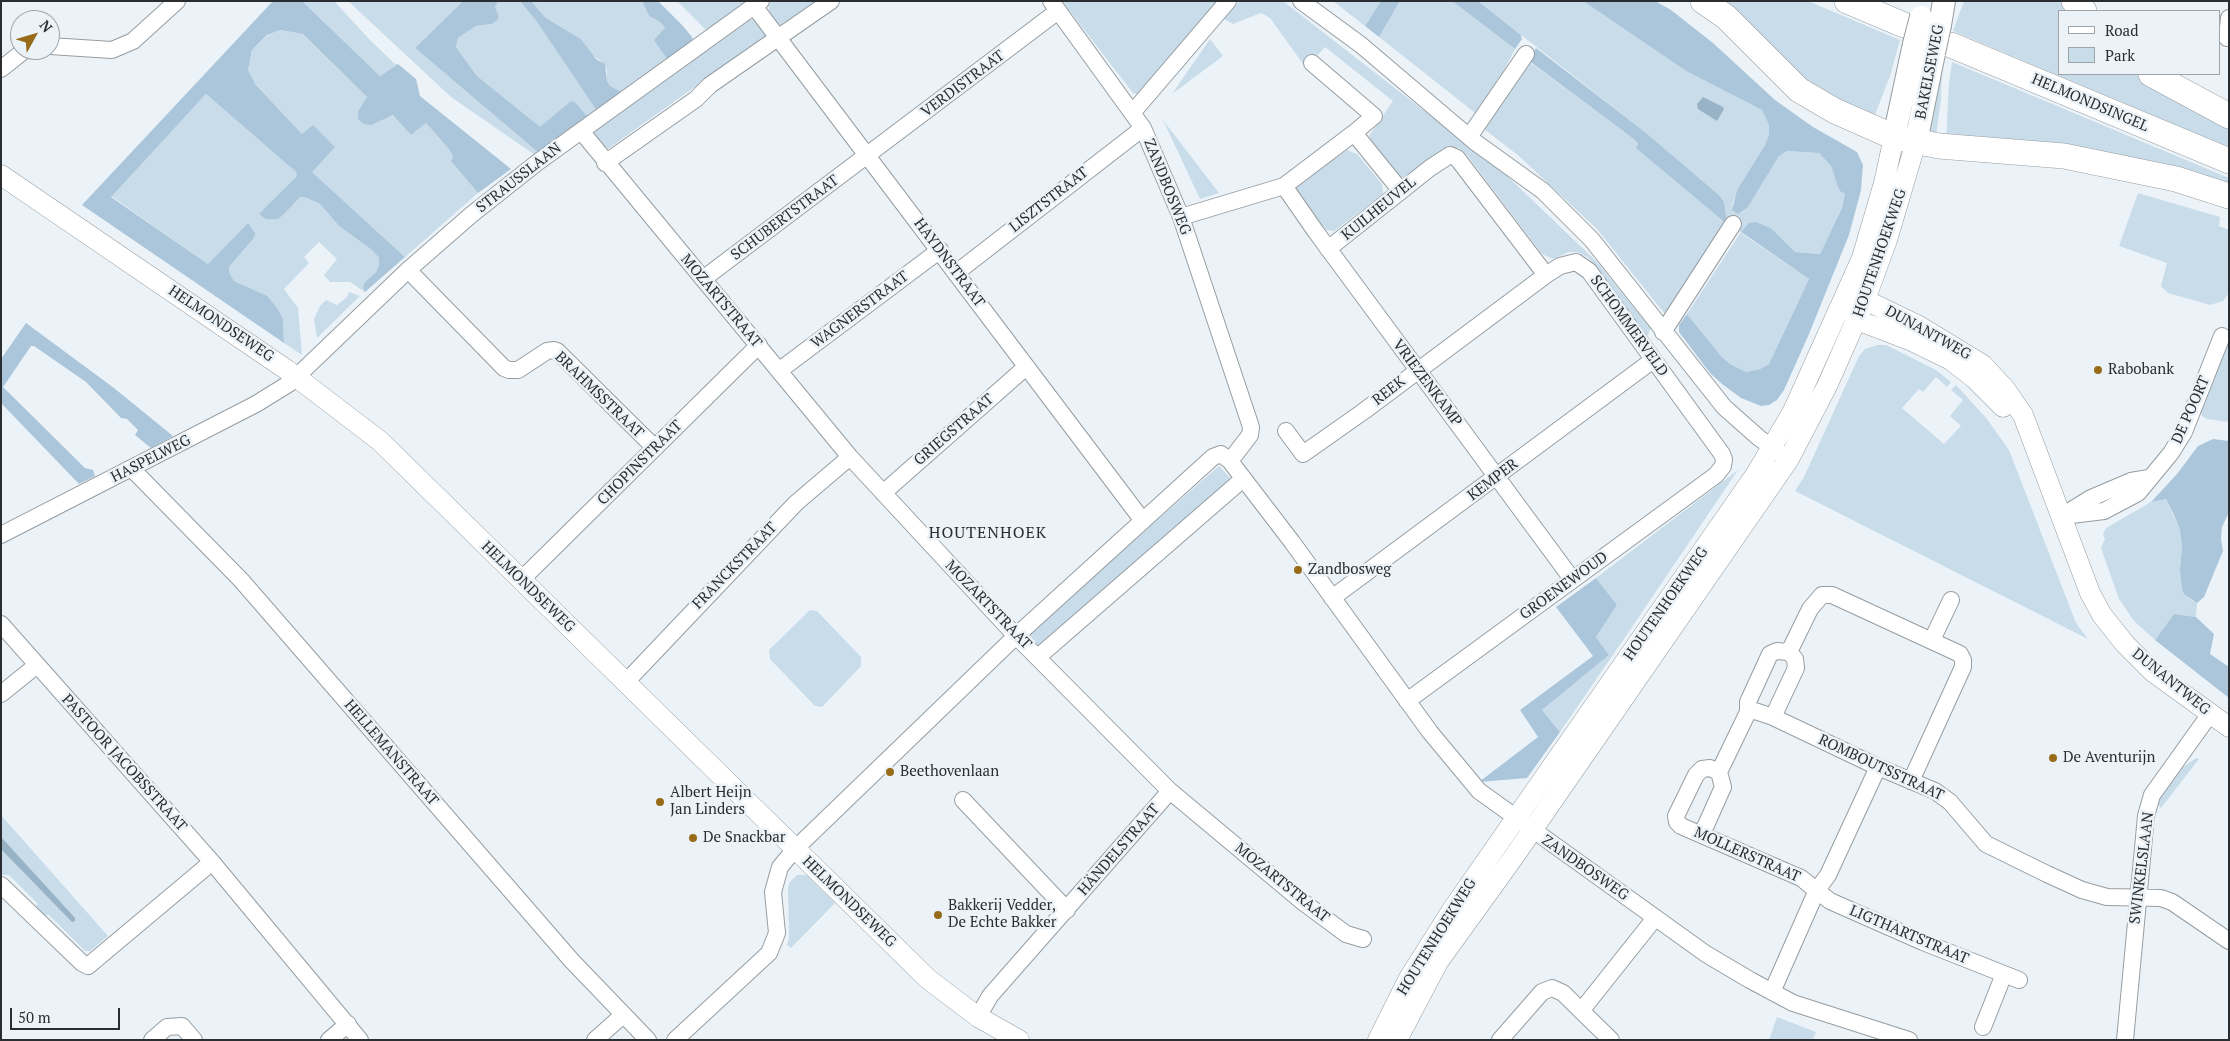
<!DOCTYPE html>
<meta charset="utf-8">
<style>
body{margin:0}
#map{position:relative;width:2230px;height:1041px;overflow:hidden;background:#ecf3f8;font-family:"PT Serif",serif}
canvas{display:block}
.frame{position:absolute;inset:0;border:2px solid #2b2e30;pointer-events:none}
.legend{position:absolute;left:2058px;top:10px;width:162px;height:65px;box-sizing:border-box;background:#ecf3f8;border:1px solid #9fa4a8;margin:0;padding:6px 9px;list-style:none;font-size:15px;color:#2b2e30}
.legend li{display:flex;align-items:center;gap:10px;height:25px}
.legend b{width:25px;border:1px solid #9fa4a8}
.north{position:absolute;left:10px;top:10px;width:50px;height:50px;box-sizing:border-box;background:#ecf3f8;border:1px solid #9fa4a8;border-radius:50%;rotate:51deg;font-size:14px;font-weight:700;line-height:20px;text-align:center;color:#2b2e30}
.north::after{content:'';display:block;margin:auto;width:18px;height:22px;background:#976b18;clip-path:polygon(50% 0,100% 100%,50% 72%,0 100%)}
.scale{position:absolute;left:10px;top:1008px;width:110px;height:22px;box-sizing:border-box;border:2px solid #2b2e30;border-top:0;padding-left:6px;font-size:15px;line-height:18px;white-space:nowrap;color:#2b2e30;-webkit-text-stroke:4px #ecf3f8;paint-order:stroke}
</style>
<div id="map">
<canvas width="2230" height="1041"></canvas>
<div class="frame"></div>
<ul class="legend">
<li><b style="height:6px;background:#fff"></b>Road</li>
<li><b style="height:14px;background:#c9dcea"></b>Park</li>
</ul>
<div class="north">N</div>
<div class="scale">50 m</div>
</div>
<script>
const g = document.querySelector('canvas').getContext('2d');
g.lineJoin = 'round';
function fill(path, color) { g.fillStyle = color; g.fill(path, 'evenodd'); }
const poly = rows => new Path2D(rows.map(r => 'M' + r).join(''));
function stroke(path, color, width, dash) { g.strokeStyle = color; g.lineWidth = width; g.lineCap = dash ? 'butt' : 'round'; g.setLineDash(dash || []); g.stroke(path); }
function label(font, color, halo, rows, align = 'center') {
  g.font = font + ' "PT Serif",serif'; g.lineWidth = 5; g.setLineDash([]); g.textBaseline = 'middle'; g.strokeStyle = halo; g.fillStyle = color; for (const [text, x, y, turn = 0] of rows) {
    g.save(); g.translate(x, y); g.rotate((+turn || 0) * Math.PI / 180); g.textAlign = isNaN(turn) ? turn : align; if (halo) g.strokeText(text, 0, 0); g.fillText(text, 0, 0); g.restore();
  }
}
fill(poly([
 [302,1,334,1,370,40,395,64,398,64,380,76],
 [348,1,463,1,415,48,540,154,535,155,451,97],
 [498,1,521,2,537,22,597,111,588,117,575,102,571,101,540,128,477,76,456,47,458,38,476,26,492,24,499,17,494,7],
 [531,1,642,1,649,16,660,22,665,28,668,60,622,92,610,86,607,81,607,69,601,61,591,54,581,39,546,18],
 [677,1,752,1,708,32],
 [772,1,819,1,785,26,777,25,768,14,770,3],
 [1062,1,1221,1,1139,95,1133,93],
 [1240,1,1283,1,1504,173,1596,261,1648,325,1651,328,1648,335,1645,335,1589,258,1577,252,1569,252,1553,259,1542,254,1467,155,1459,148,1447,149,1408,179,1397,176,1373,144,1369,136,1393,101,1325,47,1306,68,1270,18,1261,13,1233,24,1222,18],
 [1333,1,1381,1,1365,26],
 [1400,1,1452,1,1515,49,1485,107,1479,116,1379,37],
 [1478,1,1583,1,1686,71,1762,110,1769,125,1769,134,1765,145,1737,190,1732,206,1748,207,1779,156,1787,151,1819,153,1831,166,1838,187,1845,193,1842,208,1820,254,1795,252,1771,228,1756,222,1741,233,1809,279,1769,364,1760,369,1746,372,1730,364,1721,356,1687,314,1741,232,1728,224,1670,313,1665,314,1597,229,1519,156,1484,129,1527,60,1635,140,1638,144,1636,148,1724,202,1719,195,1645,132],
 [1710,1,1808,1,1900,40,1890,76,1873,120,1833,102],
 [1964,1,2059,1,2070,11,2059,11,2059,74,2139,74,2229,124,2229,148,1953,31],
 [747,19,760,21,767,31,766,39,689,91,609,148,603,147,594,136,595,126],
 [279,30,303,34,367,97,358,111,389,117,394,115,411,135,426,123,448,148,453,156,451,161,478,193,405,257,312,172,313,126,302,134,256,85,248,70,252,50,268,35],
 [1210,39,1223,56,1172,94],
 [1952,62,2229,178,2229,187,1946,140,1949,83],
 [1942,66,1941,99,1936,136,1930,133,1930,123],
 [206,94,296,172,297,176,259,215,285,213,299,197,307,198,320,204,339,226,372,250,379,258,379,265,376,272,365,282,363,287,365,292,350,282,330,282,324,275,337,259,319,242,304,257,309,263,284,289,298,308,302,355,284,343,283,319,247,287,234,281,229,272,229,267,254,238,248,223,208,264,111,196],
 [1163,120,1219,193,1200,199],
 [1347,150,1357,154,1382,184,1383,194,1334,231,1326,230,1306,205,1297,191,1296,186],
 [2138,193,2220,217,2219,226,2229,230,2229,293,2223,301,2210,305,2168,293,2161,286,2167,263,2119,246],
 [349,292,360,296,317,338,314,319,320,306,326,300,337,305,347,297],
 [1877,345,1886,345,1936,370,1951,382,1947,387,1936,377,1923,392,1919,389,1902,408,1944,444,1961,426,1950,416,1963,400,1951,390,1956,385,1987,419,2009,450,2076,623,2088,639,1795,491,1804,477,1859,356,1865,349],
 [2229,345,2229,422,2207,419,2202,416,2200,410,2225,346],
 [1219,466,1234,482,1038,653,1024,637],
 [1738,470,1630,630,1560,732,1542,710,1609,655,1596,637,1617,605,1596,578],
 [2166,499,2180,530,2182,546,2180,569,2190,599,2197,603,2196,617,2174,614,2155,640,2134,621,2119,599,2101,548,2105,539,2103,534,2106,528,2151,502],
 [810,610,817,611,861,657,861,666,822,707,815,706,770,659,769,650],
 [2196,758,2199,759,2161,808,2158,804,2161,793,2179,770],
 [1,815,108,936,90,951,85,951,49,915,43,916,36,909,37,903,9,875,1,875],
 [797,875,807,875,835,903,791,948,787,945,789,938,788,889,789,883],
 [1777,1017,1816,1032,1814,1037,1813,1040,1769,1040]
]), '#c9dcea');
fill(poly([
 [273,1,302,1,380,76,398,64,416,79,420,96,511,169,478,193,451,161,453,156,448,148,426,123,411,135,393,115,371,125,364,124,358,119,358,111,367,97,303,34,280,30,267,35,252,50,248,70,256,85,302,134,313,125,335,147,312,172,405,257,365,292,363,287,365,282,376,272,379,265,379,258,372,250,339,226,320,204,307,198,300,197,285,213,278,219,266,219,259,214,297,176,296,172,206,94,111,197,208,264,248,223,255,233,254,238,229,267,229,272,234,281,267,296,277,308,283,319,284,343,82,205],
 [463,1,498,1,495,7,499,17,497,20,492,24,476,26,458,38,456,47,477,76,540,127,571,101,575,102,588,117,540,154,415,48],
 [520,1,531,1,546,18,581,39,596,59,605,64,607,81,610,86,622,92,597,111,537,22],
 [642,1,658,1,683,26,692,37,693,43,668,60,654,40,665,28,660,22,649,16],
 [1381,1,1400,1,1379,37,1365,26],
 [1452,1,1478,1,1521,35,1522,39,1515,49],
 [1583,1,1655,1,1671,10,1713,43,1775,100,1813,127,1857,152,1863,165,1861,190,1849,235,1809,334,1784,390,1777,400,1769,405,1761,406,1741,398,1722,384,1710,373,1679,332,1679,325,1687,314,1721,356,1730,364,1746,372,1760,369,1769,364,1809,279,1741,232,1749,223,1756,222,1771,228,1795,252,1820,254,1842,208,1845,193,1841,192,1838,187,1831,166,1819,153,1787,151,1779,156,1748,207,1738,214,1732,210,1737,190,1765,145,1769,134,1769,125,1762,110,1686,71],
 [1536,48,1645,132,1719,195,1724,202,1727,224,1636,148,1638,144,1635,140,1528,60],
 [26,323,114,388,173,436,151,448,135,435,138,430,127,419,121,418,86,382,34,346,31,346,3,387,85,468,93,470,95,476,79,484,1,403,1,359],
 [2213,439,2229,441,2229,512,2222,527,2221,539,2223,551,2204,597,2197,603,2184,594,2182,588,2180,569,2182,546,2180,530,2174,515,2166,499,2151,502,2177,474,2198,446],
 [1596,578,1617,605,1596,637,1609,655,1542,710,1560,732,1527,778,1479,782,1538,737,1520,710,1593,656,1556,607],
 [2174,614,2196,617,2214,634,2210,654,2229,667,2229,698,2155,640]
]), '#abc6da');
fill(poly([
 [1703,97,1723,107,1724,109,1717,121,1698,109,1697,104],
 [1,837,75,918,75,921,72,922,1,849]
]), '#98b3c6');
const minor = poly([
 [1051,1,1143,128,1181,217,1251,427,1250,435,1230,461],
 [1301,1,1361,45,1475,142,1543,191,1592,240,1724,407,1759,438,1789,459],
 [754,6,1143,521],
 [2227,38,2229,18],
 [50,46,112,50,133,41,177,1],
 [1312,63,1374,116,1354,133,1401,191],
 [1,69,25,50],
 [1133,112,1228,1],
 [581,131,850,457,1016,636,1170,791,1303,902,1346,934,1363,939],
 [1469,137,1526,54],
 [605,163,696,99,710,85,831,1],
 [1284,186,1316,232,1572,579],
 [1181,217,1284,186,1354,133],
 [1328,249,1430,168,1450,155,1457,158,1546,275,1560,266,1576,262,1589,271,1722,454,1724,459,1723,466,1716,475,1407,701],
 [408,270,504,368,509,370,518,370,547,351,554,350,557,351,655,448],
 [956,273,1143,128],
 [703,279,1058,11],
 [1663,332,1733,224],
 [780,370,940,250],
 [1286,431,1303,454,1364,411,1546,275],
 [132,469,241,580,572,961,648,1040],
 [883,493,1026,367],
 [2067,513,2091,498,2131,481,2149,478],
 [2063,516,2104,511,2138,493,2171,453,2184,432,2222,336],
 [1,535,256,404,290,383,408,270,471,215,538,162,761,1],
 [521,580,759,345],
 [1332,598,1653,360],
 [1,624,212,862,360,1040],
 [1932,640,1951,600],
 [1789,652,1810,609,1822,595,1832,595,1960,654,1963,660,1963,667,1911,781],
 [1038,657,1243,479],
 [626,682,796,503,850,457],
 [1,694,37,665],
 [1748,712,1755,711,1773,717,1878,767,1935,791,1950,802,1986,844,2047,874,2082,890,2107,897,2161,898,2172,902,2229,941],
 [1719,772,1710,768,1702,769,1696,775,1676,816,1677,822,1681,826,1801,878,1830,901,1923,942,2019,980],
 [963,800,1067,910],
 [1702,834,1723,787,1719,772,1748,712,1748,702,1770,654,1777,651,1789,652,1795,659,1796,668,1773,717],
 [1,885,82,963,88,966,212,862],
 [1772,992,1817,890,1828,875,1878,767],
 [1581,1011,1655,918],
 [978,1017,990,996,1170,791],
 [1983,1027,2004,974],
 [152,1040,167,1027,182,1026,194,1040],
 [329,1040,348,1024],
 [595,1040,623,1015],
 [675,1040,769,953,777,933,773,892,780,867,795,849,1016,636,1213,457,1221,454,1230,461,1292,542,1430,732,1479,791,1706,954,1750,980,1793,1003,1909,1040],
 [1500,1040,1542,992,1552,988,1563,993,1611,1040],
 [2125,1040,2146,816,2152,795,2210,714]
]);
const tertiary = poly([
 [1,175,287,370,380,441,928,979,978,1017,1019,1040],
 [1854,301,1865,300,1919,326,1983,365,2005,389,2023,415,2090,593,2102,615,2125,644,2153,672,2229,727],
 [1848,310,1857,320,1912,341,1951,360,1974,378,2003,407],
 [1378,1040,1409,978,1452,910,1756,474,1793,411,1862,258,1884,183,1894,137],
 [1397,1040,1438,962,1513,858,1789,459,1827,386,1865,300,1887,240,1916,142]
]);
const secondary = poly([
 [1940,25,1944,1],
 [1894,137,1914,44],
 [1916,142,1934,53]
]);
const primary = poly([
 [1703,1,1726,17,1799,90,1835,111,1894,137,1939,146,2064,156,2176,179,2229,196],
 [1847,1,1904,25],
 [2074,1,2084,11],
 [1951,45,2229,161],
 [2151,74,2229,116]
]);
stroke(minor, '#969da1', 18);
stroke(tertiary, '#969da1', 21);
stroke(secondary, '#969da1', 24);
stroke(primary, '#969da1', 26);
stroke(minor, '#fff', 16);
stroke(tertiary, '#fff', 20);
stroke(secondary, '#fff', 22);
stroke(primary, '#fff', 25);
const secondaryBridge = poly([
 [1914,44,1921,17],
 [1934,53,1940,25]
]);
stroke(secondaryBridge, '#969da1', 24, []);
stroke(secondaryBridge, '#fff', 22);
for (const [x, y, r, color] of [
 [2098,370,5,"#976b18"],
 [1298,570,5,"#976b18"],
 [2053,758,5,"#976b18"],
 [890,772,5,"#976b18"],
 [660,802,5,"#976b18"],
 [693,838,5,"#976b18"],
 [938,915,5,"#976b18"]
]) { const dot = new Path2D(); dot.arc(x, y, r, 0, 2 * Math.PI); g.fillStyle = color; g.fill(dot); stroke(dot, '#ecf3f8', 2); }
label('15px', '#2b2e30', '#ecf3f8', [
 ["BAKELSEWEG",1930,72,-79],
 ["VERDISTRAAT",963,84,-37],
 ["HELMONDSINGEL",2090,103,23],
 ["STRAUSSLAAN",519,178,-38],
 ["ZANDBOSWEG",1167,187,68],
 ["LISZTSTRAAT",1049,200,-38],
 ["KUILHEUVEL",1379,209,-39],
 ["SCHUBERTSTRAAT",785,218,-37],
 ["HOUTENHOEKWEG",1880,253,-71],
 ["HAYDNSTRAAT",949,263,53],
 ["MOZARTSTRAAT",721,301,50],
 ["WAGNERSTRAAT",860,310,-37],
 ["HELMONDSEWEG",221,324,34],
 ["SCHOMMERVELD",1629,326,54],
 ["DUNANTWEG",1928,333,29],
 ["VRIEZENKAMP",1427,383,53],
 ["REEK",1389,391,-38],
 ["BRAHMSSTRAAT",599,395,44],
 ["DE POORT",2191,410,-66],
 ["GRIEGSTRAAT",954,430,-41],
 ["HASPELWEG",151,459,-27],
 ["CHOPINSTRAAT",640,463,-45],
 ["KEMPER",1493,480,-37],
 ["FRANCKSTRAAT",735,566,-46],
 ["GROENEWOUD",1564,586,-36],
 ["HELMONDSEWEG",528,587,44],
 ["HOUTENHOEKWEG",1666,604,-55],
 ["MOZARTSTRAAT",988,605,46],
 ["DUNANTWEG",2171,682,39],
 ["HELLEMANSTRAAT",391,753,49],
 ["PASTOOR JACOBSSTRAAT",124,763,48],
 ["ROMBOUTSSTRAAT",1881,768,25],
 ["HÄNDELSTRAAT",1119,850,-49],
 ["MOLLERSTRAAT",1747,855,24],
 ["ZANDBOSWEG",1585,868,35],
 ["SWINKELSLAAN",2142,868,-83],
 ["MOZARTSTRAAT",1282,883,39],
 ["HELMONDSEWEG",849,902,44],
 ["LIGTHARTSTRAAT",1909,935,23],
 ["HOUTENHOEKWEG",1437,937,-58]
]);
label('15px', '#2b2e30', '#ecf3f8', [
 ["Rabobank",2108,370],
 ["Zandbosweg",1308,570],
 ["De Aventurijn",2063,758],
 ["Beethovenlaan",900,772],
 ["Albert Heijn",670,793],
 ["Jan Linders",670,810],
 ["De Snackbar",703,838],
 ["Bakkerij Vedder,",948,906],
 ["De Echte Bakker",948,923]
], 'left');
g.letterSpacing = '1px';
label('16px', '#2b2e30', '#ecf3f8', [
 ["HOUTENHOEK",988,533]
]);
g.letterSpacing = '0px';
</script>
